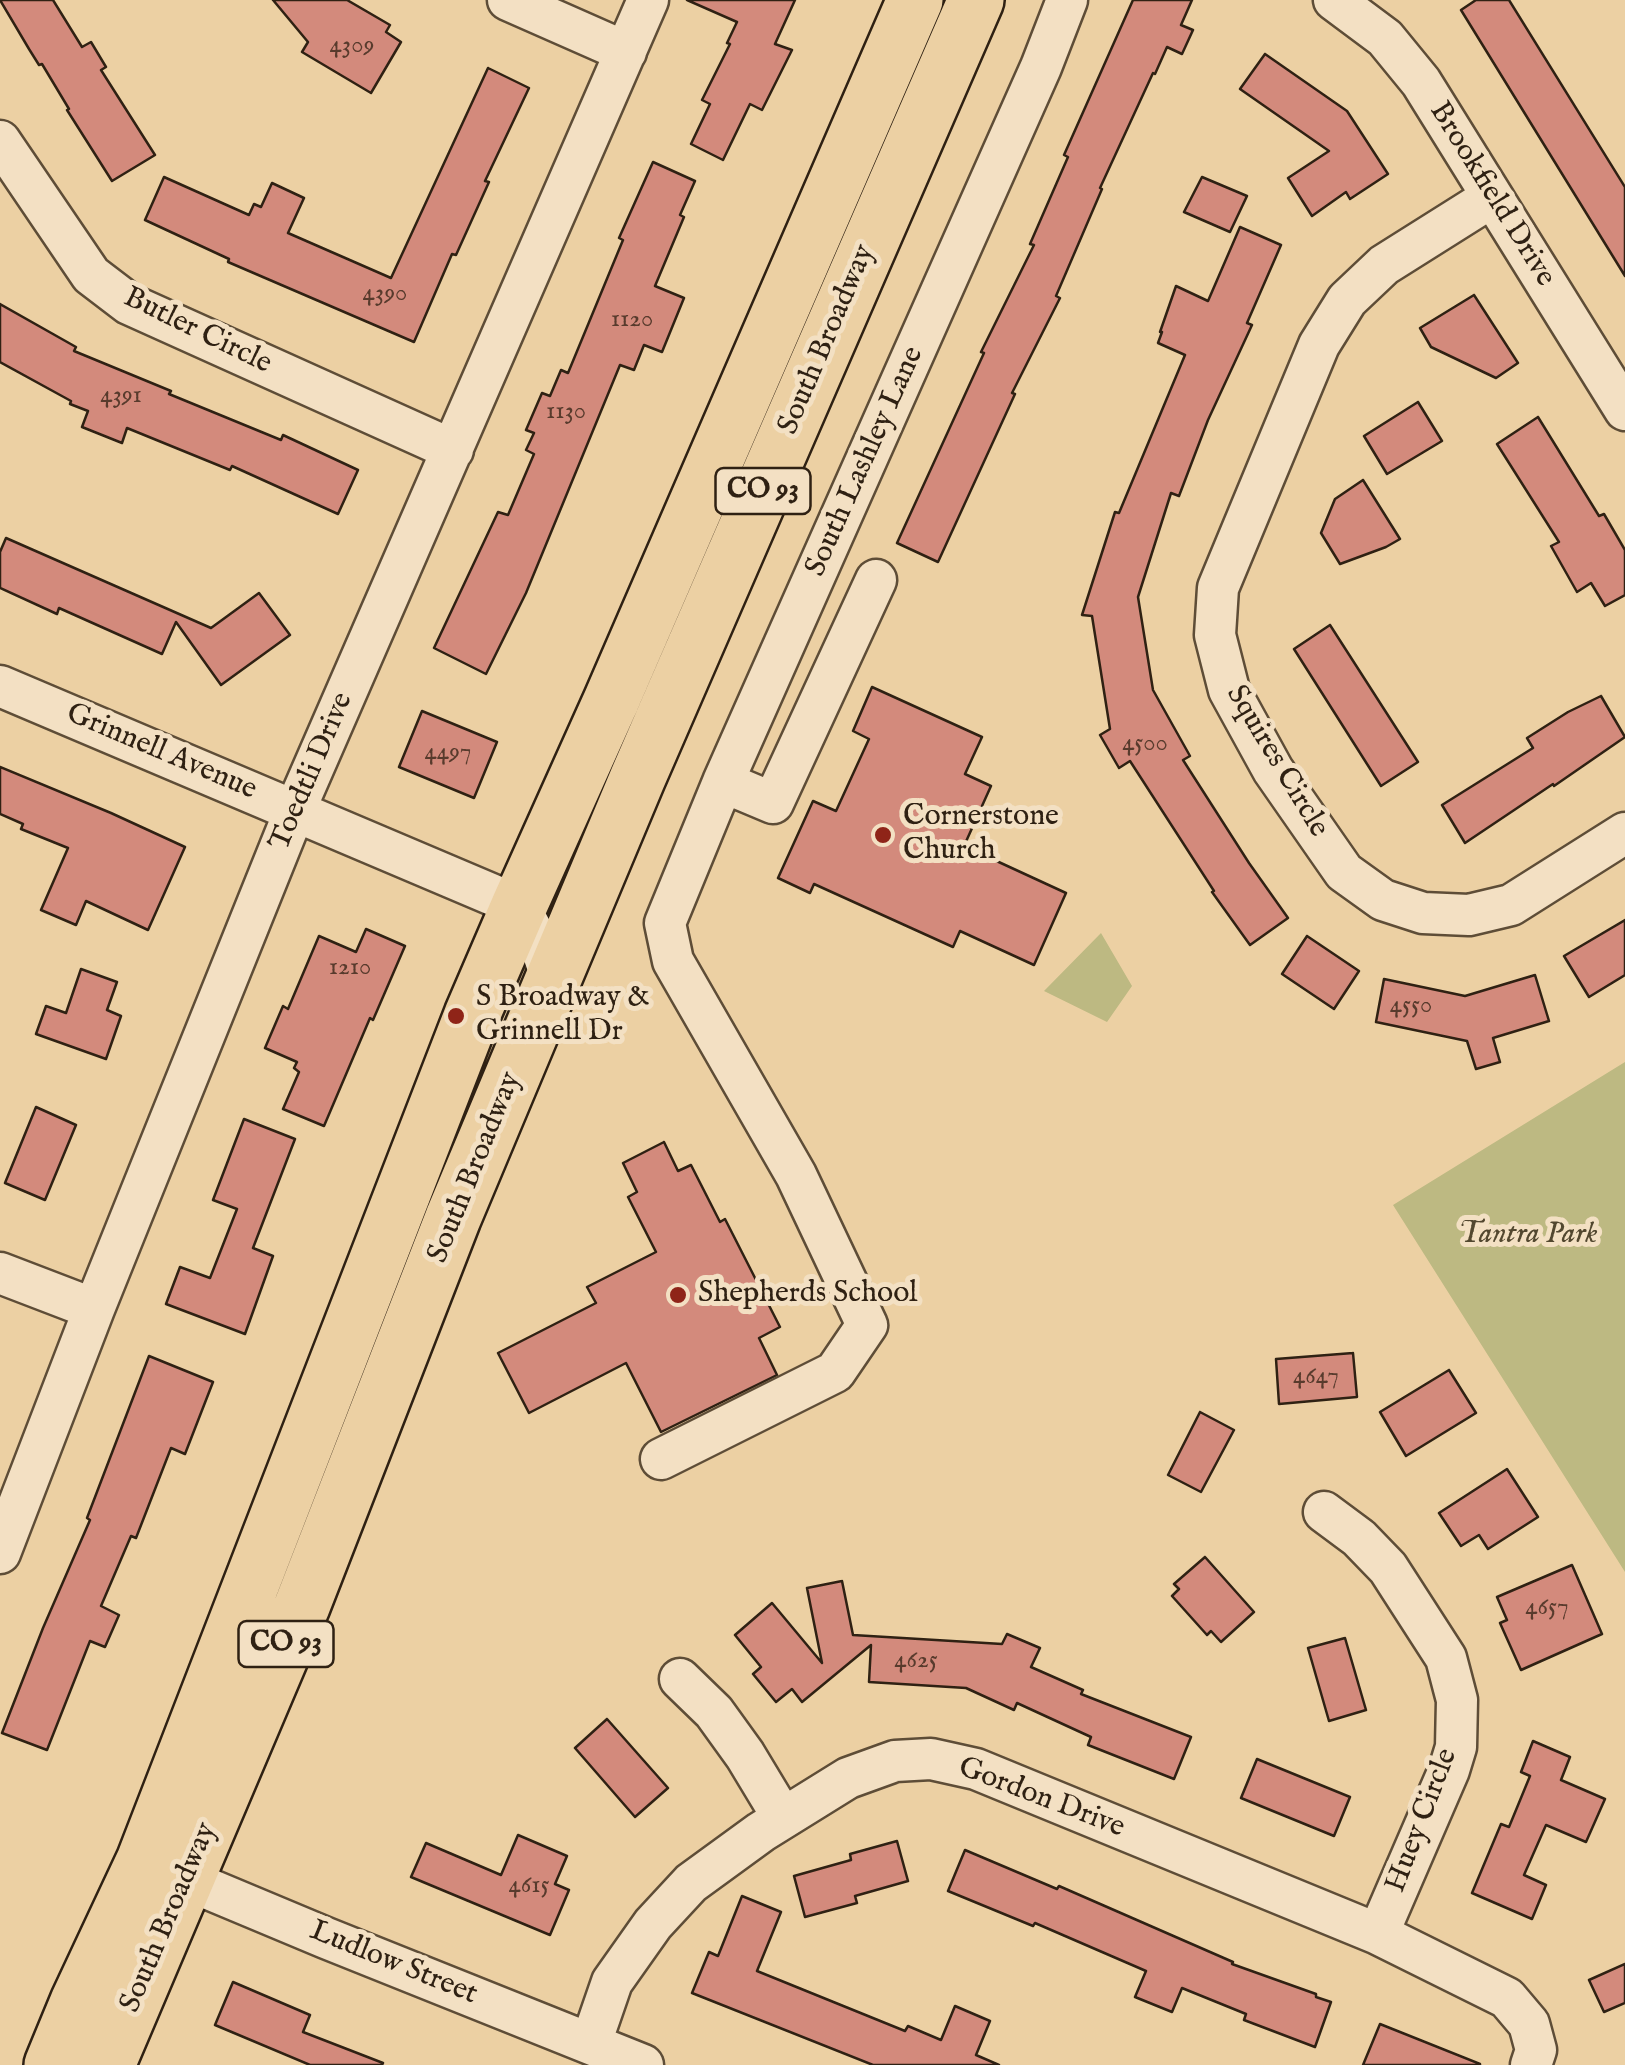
<!DOCTYPE html>
<style>
body{margin:0}
canvas{display:block;background:#ecd0a3}
</style>
<canvas width="1625" height="2065"></canvas>
<script>
const g = document.querySelector('canvas').getContext('2d');
g.lineJoin = 'round';
function fill(path, color) { g.fillStyle = color; g.fill(path, 'evenodd'); }
const poly = rows => new Path2D(rows.map(r => 'M' + r).join(''));
function stroke(path, color, width, dash) { g.strokeStyle = color; g.lineWidth = width; g.lineCap = dash ? 'butt' : 'round'; g.setLineDash(dash || []); g.stroke(path); }
function label(font, color, halo, rows, align = 'center') {
  g.font = font + ' "IM FELL English",serif'; g.lineWidth = 10; g.setLineDash([]); g.textBaseline = 'middle'; g.strokeStyle = halo; g.fillStyle = color; for (const [text, x, y, turn = 0] of rows) {
    g.save(); g.translate(x, y); g.rotate((+turn || 0) * Math.PI / 180); g.textAlign = isNaN(turn) ? turn : align; if (halo) g.strokeText(text, 0, 0); g.fillText(text, 0, 0); g.restore();
  }
}
fill(poly([
 [1101,933,1132,986,1107,1022,1044,991],
 [1625,1062,1625,1572,1393,1205]
]), '#bdb982');
const building = poly([
 [0,0,53,0,82,47,91,42,106,67,101,70,155,155,112,181,67,110,69,109,42,64,39,65,29,49,0,0],
 [273,0,347,0,390,25,386,32,401,42,371,93,302,52,308,42,273,0],
 [687,0,795,0,775,44,792,50,762,110,750,104,723,160,691,144,710,104,702,100,730,44,727,43,737,22,687,0],
 [1133,0,1192,0,1181,25,1193,30,1182,54,1167,47,1155,74,1153,73,1100,188,1102,189,1056,296,1060,298,1012,393,1015,394,938,562,897,543,984,353,981,352,1034,245,1030,244,1068,157,1064,155,1133,0],
 [1476,0,1509,0,1625,187,1625,276,1461,10,1476,0],
 [1265,54,1347,111,1388,174,1350,199,1346,192,1312,216,1288,178,1329,151,1240,89,1265,54],
 [488,68,529,88,485,181,489,182,456,255,452,254,414,342,228,262,229,259,145,220,164,177,249,215,254,204,261,207,272,183,304,198,288,233,391,278,488,68],
 [653,162,695,181,680,215,684,217,655,286,684,298,662,352,644,345,634,370,620,365,526,593,486,674,434,648,498,512,508,515,534,454,526,450,534,433,526,430,542,393,550,396,561,370,568,373,623,240,619,238,653,162],
 [1202,177,1247,196,1230,232,1184,212,1202,177],
 [1240,227,1281,245,1247,323,1252,325,1208,420,1179,496,1171,493,1138,597,1153,690,1190,756,1183,760,1249,863,1288,918,1250,945,1212,892,1214,891,1130,761,1119,768,1100,735,1110,729,1092,616,1082,615,1115,512,1119,513,1185,355,1158,343,1162,332,1160,332,1176,286,1208,301,1240,227],
 [1474,295,1518,363,1496,378,1431,347,1420,328,1474,295],
 [0,304,76,347,74,351,171,391,169,394,281,440,283,435,358,470,338,514,232,466,230,470,127,428,122,443,82,427,88,411,70,404,71,401,0,362,0,304],
 [1418,402,1442,441,1387,474,1364,436,1418,402],
 [1538,417,1599,516,1604,514,1625,550,1625,595,1605,606,1591,583,1577,592,1551,546,1559,542,1497,444,1538,417],
 [1363,480,1400,539,1386,547,1340,564,1321,533,1335,499,1363,480],
 [6,538,211,628,259,593,290,635,221,685,176,622,162,654,59,608,57,614,0,588,0,552,6,538],
 [1330,625,1418,762,1381,786,1294,649,1330,625],
 [872,687,982,737,965,774,991,786,964,846,1066,893,1034,965,960,931,953,947,814,884,810,893,778,878,813,801,836,811,869,739,853,731,872,687],
 [1601,696,1625,737,1554,786,1553,784,1465,843,1442,805,1533,748,1527,738,1568,712,1601,696],
 [422,711,497,742,474,798,399,767,422,711],
 [0,767,111,813,185,847,148,930,86,901,76,925,41,910,68,848,21,829,23,824,0,814,0,767],
 [1625,920,1625,975,1589,997,1564,956,1625,920],
 [366,929,405,946,373,1020,370,1018,324,1126,283,1109,299,1072,294,1068,297,1062,265,1048,283,1006,288,1009,319,936,356,952,366,929],
 [1307,936,1359,971,1334,1009,1282,974,1307,936],
 [81,969,117,982,107,1010,121,1016,106,1059,36,1034,46,1006,66,1013,81,969],
 [1535,975,1549,1021,1493,1038,1500,1062,1476,1069,1467,1041,1376,1022,1384,979,1465,996,1535,975],
 [36,1107,76,1125,45,1200,5,1183,36,1107],
 [244,1119,295,1139,253,1248,273,1256,245,1334,166,1304,180,1267,210,1278,237,1209,213,1200,244,1119],
 [664,1142,678,1171,691,1165,720,1222,725,1219,780,1327,759,1338,777,1375,661,1432,626,1363,529,1413,498,1353,596,1303,587,1287,656,1252,628,1197,637,1192,623,1163,664,1142],
 [1353,1353,1357,1397,1279,1404,1276,1359,1353,1353],
 [149,1356,213,1382,185,1454,171,1448,136,1538,131,1536,101,1606,119,1615,105,1647,90,1641,47,1750,2,1733,43,1628,90,1520,87,1518,149,1356],
 [1449,1370,1476,1413,1406,1456,1380,1412,1449,1370],
 [1200,1412,1234,1430,1201,1492,1168,1475,1200,1412],
 [1507,1469,1538,1517,1488,1549,1479,1535,1461,1546,1439,1513,1507,1469],
 [1205,1557,1254,1612,1221,1642,1211,1631,1207,1635,1172,1596,1179,1589,1174,1584,1205,1557],
 [1572,1565,1602,1634,1521,1670,1500,1623,1507,1620,1497,1597,1572,1565],
 [842,1581,853,1635,1002,1644,1007,1634,1040,1648,1031,1667,1083,1690,1081,1694,1191,1737,1174,1779,1088,1745,1091,1737,1017,1703,1014,1710,966,1688,869,1682,871,1645,802,1702,792,1689,776,1702,753,1674,761,1667,735,1635,772,1603,822,1663,807,1588,842,1581],
 [1345,1638,1366,1710,1329,1721,1308,1648,1345,1638],
 [607,1719,668,1788,635,1817,575,1748,607,1719],
 [1533,1741,1570,1757,1561,1780,1605,1799,1586,1842,1546,1825,1524,1875,1546,1885,1532,1919,1472,1893,1501,1824,1509,1827,1530,1776,1521,1772,1533,1741],
 [1257,1759,1350,1797,1334,1836,1241,1798,1257,1759],
 [518,1835,567,1856,555,1884,569,1890,550,1935,411,1877,426,1843,501,1875,518,1835],
 [897,1841,908,1881,855,1896,857,1903,805,1917,794,1876,851,1860,850,1854,897,1841],
 [965,1850,1057,1889,1059,1886,1233,1962,1232,1964,1316,1994,1316,1997,1331,2002,1315,2047,1244,2020,1246,2014,1182,1988,1172,2012,1135,1997,1146,1971,1035,1923,1033,1926,948,1891,965,1850],
 [742,1896,781,1912,757,1971,905,2031,908,2026,941,2040,955,2006,990,2021,976,2055,999,2065,873,2065,692,1993,709,1952,718,1956,742,1896],
 [1625,1964,1625,2003,1604,2012,1589,1980,1625,1964],
 [233,1982,310,2015,303,2032,383,2063,382,2065,310,2065,215,2025,233,1982],
 [1380,2024,1480,2064,1480,2065,1363,2065,1380,2024]
]);
fill(building, '#d38a7c');
stroke(building, '#2f2113', 2.5);
const minor = poly([
 [508,0,626,52],
 [1334,0,1385,38,1421,82,1625,410],
 [0,141,91,275,129,304,453,450],
 [1492,197,1384,265,1347,300,1319,345,1218,588,1215,635,1229,690,1273,770,1344,872,1383,900,1423,913,1469,915,1511,905,1625,833],
 [0,686,519,906,540,945,553,983],
 [723,782,773,803,876,580],
 [0,1273,94,1309],
 [661,1459,835,1372,867,1325,796,1175,673,961,665,923,723,782,1041,67,1067,0],
 [1324,1512,1359,1538,1388,1568,1446,1658,1457,1700,1456,1747,1449,1770,1378,1934],
 [0,1553,94,1309,295,810,648,0],
 [680,1679,714,1712,745,1755,783,1818],
 [161,1869,326,1938,643,2065],
 [591,2043,612,1982,653,1924,691,1883,761,1832,848,1778,895,1761,931,1759,976,1769,1378,1934,1507,1998,1529,2024,1536,2050,1531,2065]
]);
const highway = poly([
 [52,2065,78,2002,144,1861,472,1015,519,906,611,701,915,0],
 [107,2065,302,1606,453,1218,638,777,976,0]
]);
stroke(minor, '#5e4d37', 45);
stroke(highway, '#2f2113', 60);
stroke(minor, '#f3e0c3', 40);
stroke(highway, '#ecd0a3', 55);
for (const [x, y, r, color] of [
 [883,835,10,"#8f2418"],
 [456,1016,10,"#8f2418"],
 [678,1295,10,"#8f2418"]
]) { const dot = new Path2D(); dot.arc(x, y, r, 0, 2 * Math.PI); g.fillStyle = color; g.fill(dot); stroke(dot, '#f3e0c3', 4); }
label('25px', '#583b2d', null, [
 ["4309",352,47],
 ["4390",385,295],
 ["1120",632,321],
 ["4391",121,397],
 ["1130",566,413],
 ["4500",1145,745],
 ["4497",448,754],
 ["1210",350,969],
 ["4550",1411,1007],
 ["4647",1316,1378],
 ["4657",1547,1609],
 ["4625",916,1662],
 ["4615",529,1887]
]);
for (const [x, y, w] of [
 [763,491,95],
 [286,1644,95]
]) { const box = new Path2D(); box.roundRect(x - w / 2, y - 23, w, 46, 8); g.fillStyle = '#f3e0c3'; g.fill(box); stroke(box, '#2f2113', 2.5); }
label('bold 28px', '#2f2113', null, [
 ["CO 93",763,491],
 ["CO 93",286,1644]
]);
label('30px', '#2f2113', '#f3e0c3', [
 ["Brookfield Drive",1491,195,58],
 ["Butler Circle",197,332,26],
 ["South Broadway",828,340,-67],
 ["South Lashley Lane",866,462,-66],
 ["Grinnell Avenue",161,753,23],
 ["Squires Circle",1276,762,59],
 ["Toedtli Drive",313,772,-67],
 ["South Broadway",476,1168,-68],
 ["Gordon Drive",1041,1799,21],
 ["Huey Circle",1423,1821,-69],
 ["South Broadway",170,1918,-67],
 ["Ludlow Street",393,1964,22]
]);
label('30px', '#2f2113', '#f3e0c3', [
 ["Cornerstone",903,818],
 ["Church",903,852],
 ["S Broadway &",476,999],
 ["Grinnell Dr",476,1033],
 ["Shepherds School",698,1295]
], 'left');
label('italic 30px', '#52472f', '#f3e0c3', [
 ["Tantra Park",1528,1236]
]);
</script>
